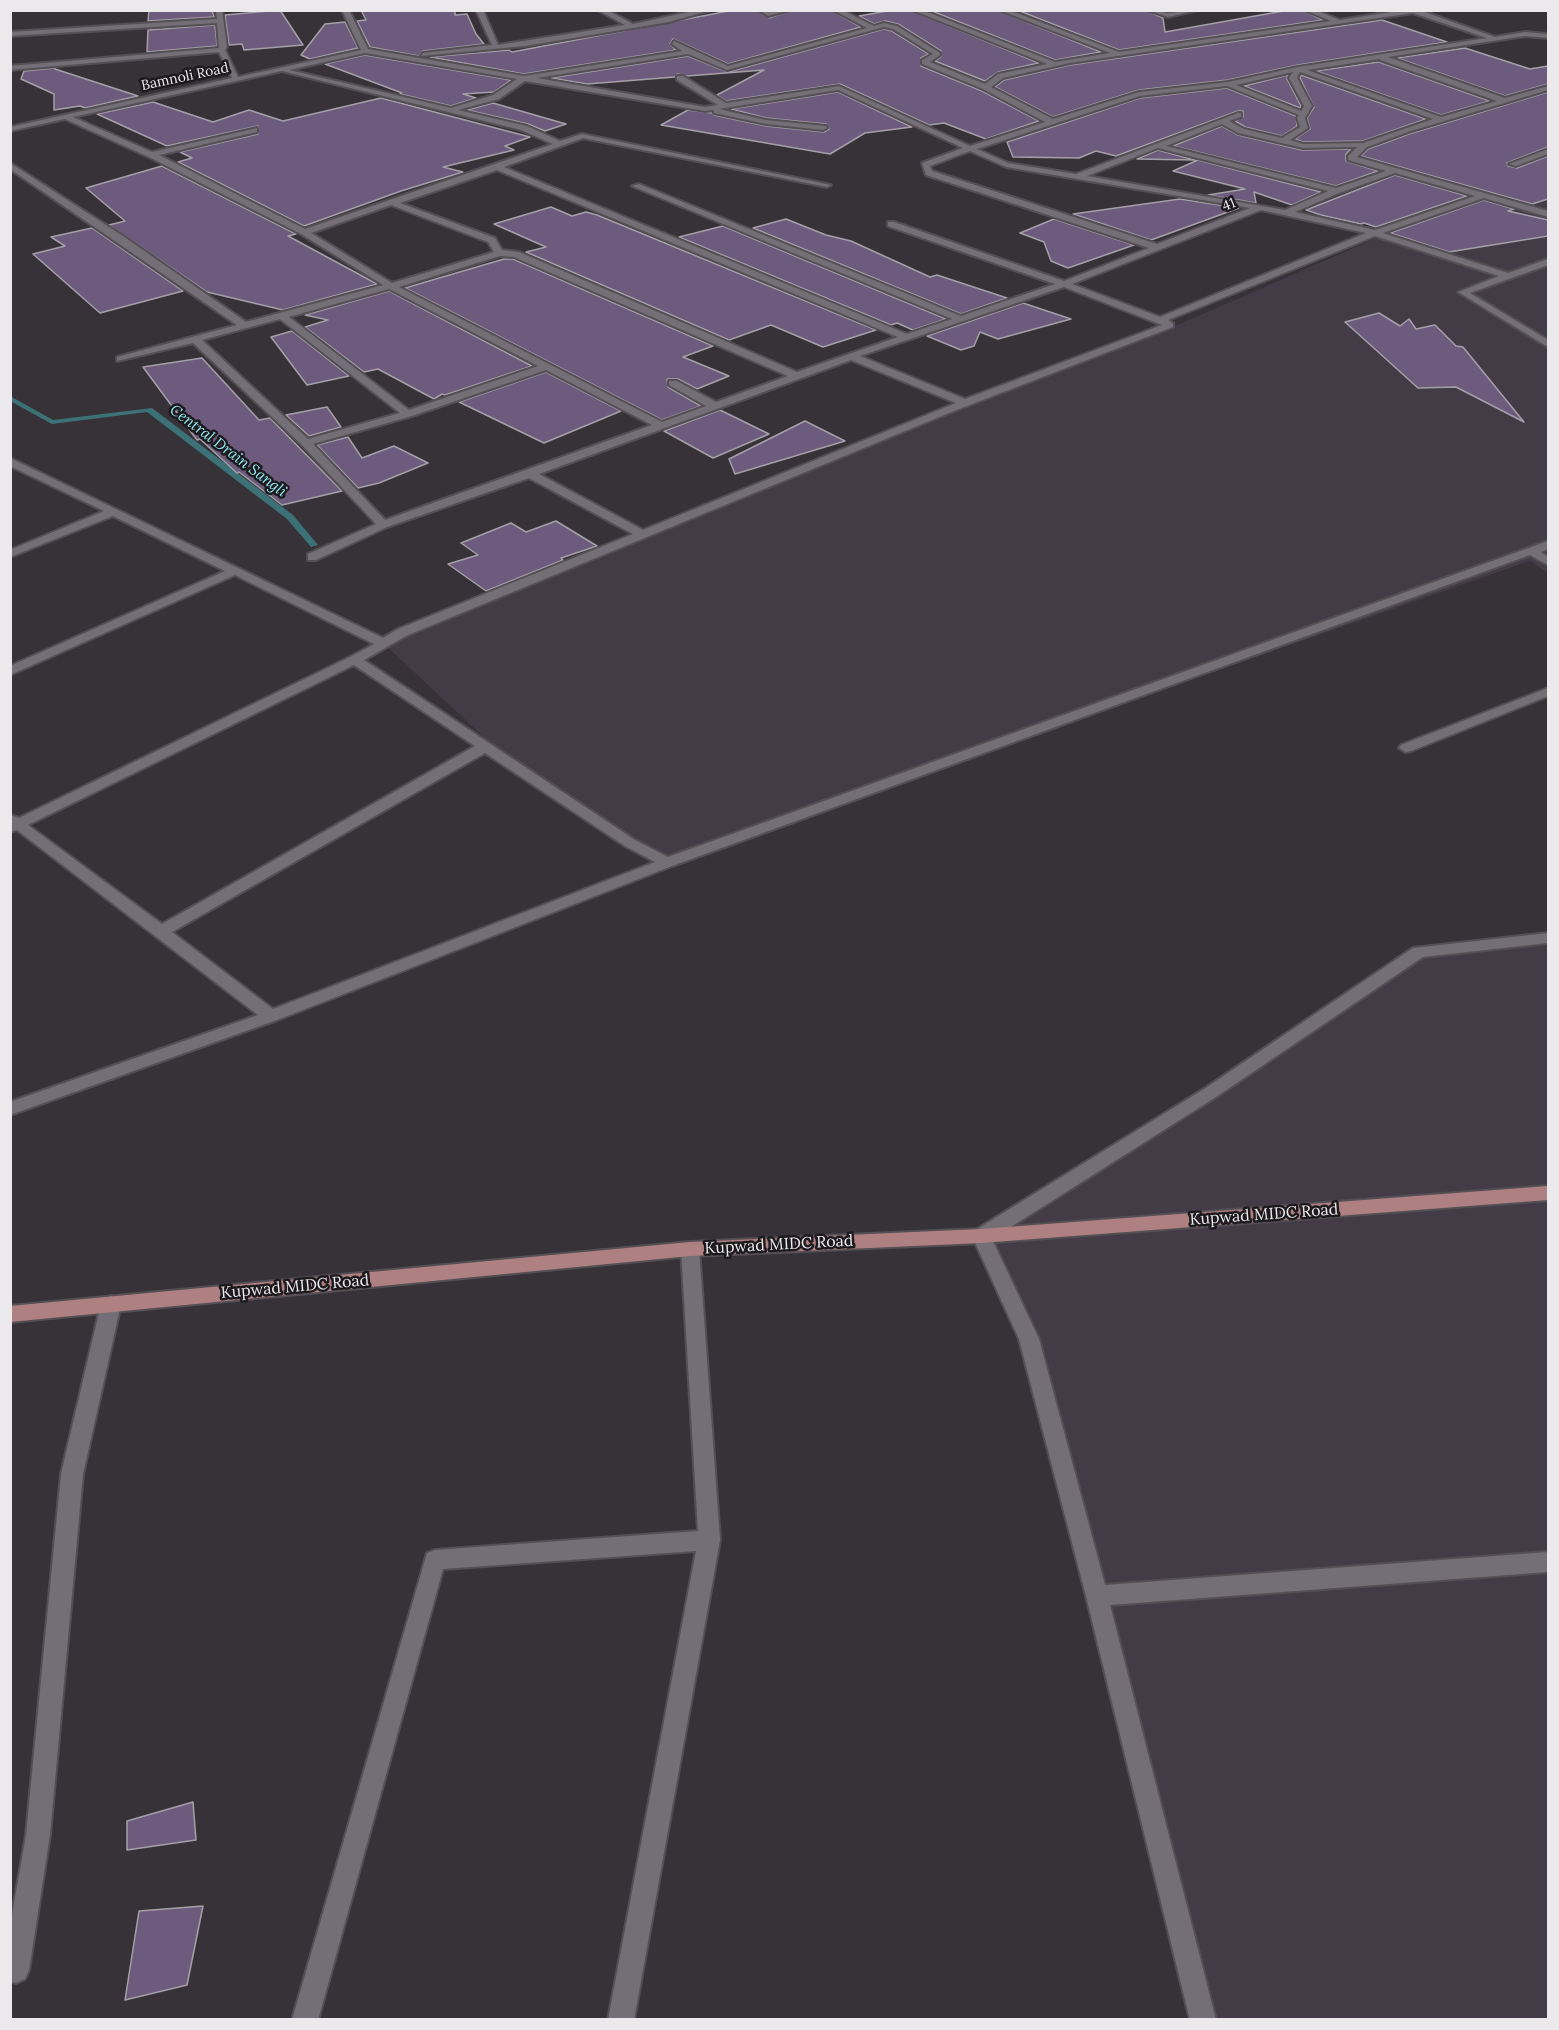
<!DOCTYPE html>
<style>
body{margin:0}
#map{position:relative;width:1559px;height:2030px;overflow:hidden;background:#363238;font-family:Lora,serif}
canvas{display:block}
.frame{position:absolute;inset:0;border:12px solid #ece9ed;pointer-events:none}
</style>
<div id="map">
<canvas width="1559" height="2030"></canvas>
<div class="frame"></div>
</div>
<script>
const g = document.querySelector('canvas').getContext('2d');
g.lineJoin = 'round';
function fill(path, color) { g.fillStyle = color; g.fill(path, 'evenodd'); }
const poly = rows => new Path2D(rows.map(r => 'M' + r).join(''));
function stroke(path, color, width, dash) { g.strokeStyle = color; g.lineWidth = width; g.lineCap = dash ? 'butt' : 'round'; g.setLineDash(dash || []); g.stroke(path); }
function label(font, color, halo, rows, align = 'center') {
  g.font = font + ' Lora,serif'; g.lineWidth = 5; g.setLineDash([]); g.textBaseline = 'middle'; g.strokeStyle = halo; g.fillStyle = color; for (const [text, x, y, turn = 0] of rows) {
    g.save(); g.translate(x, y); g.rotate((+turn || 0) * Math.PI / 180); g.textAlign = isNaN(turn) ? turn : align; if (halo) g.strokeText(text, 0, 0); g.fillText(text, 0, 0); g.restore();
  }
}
fill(poly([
 [1548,163,1548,573,1530,561,667,863,517,768,383,643,1051,372,1173,327],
 [1548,939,1548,2019,1203,2019,1029,1339,981,1236,1419,952]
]), '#433c46');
fill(poly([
 [10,396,53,420,152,408,293,515,318,545,311,547,287,519,147,412,52,424,10,401,10,396]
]), '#3d7178');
const building = poly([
 [149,10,212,10,214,17,148,21,149,10],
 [280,10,303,45,244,50,242,44,229,45,225,15,280,10],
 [361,10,455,10,455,15,467,14,476,34,484,44,423,51,419,56,370,47,357,21,366,20,361,10],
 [734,10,757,10,769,18,792,10,831,10,861,27,728,64,673,39,670,44,676,50,524,74,430,57,509,50,512,52,734,10],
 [893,10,910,10,1039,63,998,72,985,81,935,61,941,57,941,51,898,24,885,21,874,24,859,16,893,10],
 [929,10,997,10,1101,52,1055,60,929,10],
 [1017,10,1146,10,1163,18,1165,32,1289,10,1302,10,1323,20,1119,50,1017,10],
 [1382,20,1447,42,1298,65,1228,80,1139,90,1053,117,995,87,1004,80,1070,65,1382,20],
 [345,22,358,48,310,59,301,55,325,24,345,22],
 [215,25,217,46,147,52,148,30,215,25],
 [884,29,892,31,929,54,921,58,921,66,982,91,1039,121,986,139,944,123,929,125,840,84,726,101,717,95,764,70,687,76,677,74,675,77,587,84,551,78,688,56,728,72,884,29],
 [1465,48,1530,69,1548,66,1548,84,1505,96,1397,58,1465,48],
 [365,55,511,80,494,92,463,94,476,98,451,106,400,94,402,93,325,64,365,55],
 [1378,62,1379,62,1490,101,1441,115,1316,71,1378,62],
 [55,68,55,69,138,96,85,108,80,106,54,110,54,94,21,79,24,71,55,68],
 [1288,75,1287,79,1301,106,1300,108,1244,86,1288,75],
 [1301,75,1426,119,1363,141,1303,142,1295,139,1310,129,1307,118,1314,107,1300,78,1301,75],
 [1227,88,1296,116,1297,126,1282,136,1245,127,1235,121,1243,117,1243,111,1238,111,1116,156,1096,151,1079,158,1013,157,1007,142,1140,98,1227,88],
 [838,92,912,127,865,133,830,154,661,125,688,110,712,113,714,115,766,126,824,132,829,129,826,124,766,118,731,109,838,92],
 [1548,92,1548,147,1507,163,1508,166,1517,168,1548,156,1548,199,1532,204,1361,156,1368,149,1409,134,1548,92],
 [381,98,530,137,505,146,514,150,443,167,463,172,401,191,304,226,178,162,192,158,180,152,258,134,258,126,167,146,97,114,153,102,213,122,249,110,283,121,381,98],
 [493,103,566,124,545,131,528,124,467,110,493,103],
 [1222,126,1238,135,1302,150,1351,149,1346,154,1346,161,1378,171,1336,186,1173,146,1222,126],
 [1158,150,1195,160,1137,159,1158,150],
 [1198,160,1321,192,1292,205,1254,192,1256,203,1208,195,1245,189,1173,171,1198,160],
 [162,166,296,234,288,236,377,284,283,310,207,292,109,225,125,221,86,188,162,166],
 [1395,175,1467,196,1376,227,1364,223,1361,224,1321,215,1306,210,1395,175],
 [1180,199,1239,208,1151,240,1073,214,1180,199],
 [1484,200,1514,209,1508,211,1548,220,1548,236,1449,252,1390,233,1484,200],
 [551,207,572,216,586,212,597,215,876,330,823,347,771,325,729,340,526,252,546,247,494,224,551,207],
 [786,219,826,235,851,241,930,277,937,275,1007,298,961,314,753,228,786,219],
 [1054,219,1134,245,1068,268,1051,261,1044,242,1020,233,1054,219],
 [723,226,946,319,913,330,897,323,891,325,679,237,723,226],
 [92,228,183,291,100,313,33,254,65,246,51,237,92,228],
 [504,259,513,259,713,346,683,357,729,376,697,389,678,379,667,379,668,387,701,406,662,420,405,288,504,259],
 [389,291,532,366,445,395,442,394,434,399,378,369,364,372,305,327,328,320,305,315,389,291],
 [1023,303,1071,319,998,339,980,332,974,346,961,350,927,336,1023,303],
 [1379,313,1400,326,1409,319,1416,329,1435,325,1456,346,1463,347,1524,422,1456,387,1418,388,1345,322,1379,313],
 [292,331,349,376,307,385,271,337,292,331],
 [202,358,259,420,270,418,342,491,282,505,239,472,237,473,200,439,197,440,143,367,202,358],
 [546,372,621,411,544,443,459,402,546,372],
 [327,407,341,427,309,436,286,415,327,407],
 [720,410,769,434,713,458,664,431,720,410],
 [805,421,845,441,735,474,729,459,805,421],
 [348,437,362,458,394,446,428,463,379,483,358,488,317,445,348,437],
 [556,521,597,546,561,558,563,560,486,591,448,564,478,555,461,543,511,523,526,532,556,521],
 [193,1802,196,1840,127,1850,127,1821,193,1802],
 [203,1906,187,1985,125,2000,139,1911,203,1906]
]);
fill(building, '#6d5b7d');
stroke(building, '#a4a0a7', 1.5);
const minor = poly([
 [216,10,222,10,227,47,225,50,238,77,361,50,342,10,349,10,368,49,524,76,682,51,672,44,674,41,728,66,867,28,833,10,842,10,874,26,884,23,897,26,940,53,940,55,930,62,985,84,998,74,1047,64,912,10,922,10,1055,62,1110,53,999,10,1009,10,1119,52,1331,21,1304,10,1315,10,1340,20,1403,10,1419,10,1495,37,1525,32,1548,34,1548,38,1525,36,1388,57,1505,98,1548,86,1548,90,1408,132,1367,147,1357,157,1548,211,1548,217,1484,198,1383,233,1508,273,1548,259,1548,265,1470,293,1548,340,1548,347,1458,292,1499,276,1375,236,1168,320,1173,323,1173,327,954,411,408,635,364,660,635,840,668,857,1548,541,1548,549,1541,552,1548,557,1548,565,1530,555,672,866,277,1020,10,1115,10,1102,258,1015,17,830,10,832,10,815,19,818,350,657,374,644,235,575,10,675,10,666,225,571,113,516,10,557,10,550,104,511,10,466,10,458,383,638,398,629,633,534,529,478,387,527,316,560,308,560,308,554,376,524,302,445,193,343,117,361,117,357,237,325,10,169,10,163,123,236,246,322,383,285,301,234,151,158,65,119,10,131,10,127,232,78,219,52,10,70,10,66,219,48,217,23,10,36,10,32,217,19,216,10],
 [1413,13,1487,38,1298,67,1228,82,1139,92,1053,119,991,87,1003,78,1070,63,1413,13],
 [884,27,893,29,933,54,922,60,922,64,983,89,1045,122,970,146,839,86,726,103,683,76,677,76,677,80,718,105,705,107,537,78,688,54,727,70,884,27],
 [365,53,517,79,493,95,451,108,289,70,365,53],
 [1380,59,1380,60,1497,101,1441,117,1307,70,1380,59],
 [282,71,521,130,553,144,305,229,159,155,257,132,257,128,152,152,73,117,282,71],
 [1293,72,1289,78,1304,106,1301,111,1236,85,1293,72],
 [1300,72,1433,119,1363,143,1303,144,1290,140,1308,128,1305,118,1312,106,1297,78,1300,72],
 [525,81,705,111,714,110,714,113,766,124,823,130,827,128,826,126,766,120,719,109,838,90,963,148,922,163,926,175,1149,248,1064,281,894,222,888,222,888,226,1055,284,961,316,639,184,632,186,952,319,907,334,504,167,583,138,827,187,831,185,582,134,560,141,527,126,458,110,499,99,525,81],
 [1227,86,1299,115,1297,118,1300,127,1282,138,1244,129,1229,121,1241,117,1241,113,1238,113,1076,174,1008,163,977,149,1140,96,1227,86],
 [1222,124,1238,133,1303,148,1357,147,1348,156,1348,160,1386,171,1336,188,1166,146,1222,124],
 [1158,148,1328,191,1285,210,1087,176,1158,148],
 [970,151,1006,167,1250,208,1157,244,932,171,930,166,970,151],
 [497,170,898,337,797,372,519,252,502,250,495,238,400,203,497,170],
 [1395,173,1475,196,1375,230,1295,212,1339,193,1395,173],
 [391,205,488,242,494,252,392,283,311,233,391,205],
 [1261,210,1366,233,1160,317,1072,284,1261,210],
 [500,256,514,257,788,376,716,402,677,381,669,381,669,385,706,406,662,422,399,287,500,256],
 [1064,287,1162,325,965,399,860,356,1064,287],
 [389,289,538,366,409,410,289,317,389,289],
 [280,319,400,413,308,439,202,340,280,319],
 [851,360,956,403,643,530,539,474,851,360],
 [546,370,652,425,385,520,313,444,412,416,546,370],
 [354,665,475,746,162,924,28,825,354,665],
 [485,753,625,846,655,862,273,1009,172,932,485,753],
 [476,10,483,10,498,45,625,25,598,10,607,10,633,24,698,10,711,10,669,22,525,46,421,56,423,53,492,45,476,10],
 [759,10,769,12,790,10,768,16,759,10],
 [1148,10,1168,13,1197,10,1168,17,1148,10],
 [1548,149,1548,154,1516,166,1509,164,1548,149],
 [1548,688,1548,696,1411,751,1406,752,1399,748,1401,745,1548,688],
 [1548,933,1548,943,1423,957,1216,1097,992,1239,1039,1339,1105,1585,1548,1552,1548,1572,1110,1605,1216,2020,1190,2020,1086,1596,1019,1339,972,1236,974,1231,1204,1089,1413,948,1548,933],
 [690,1242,697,1244,699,1249,720,1540,634,2020,608,2020,696,1551,443,1569,318,2020,292,2020,427,1553,435,1550,698,1531,681,1249,683,1244,690,1242],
 [111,1296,118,1299,121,1304,83,1474,50,1835,29,1970,25,1979,16,1983,10,1981,10,1926,26,1835,61,1474,101,1304,104,1299,111,1296]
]);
const primary = poly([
 [1548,1186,1548,1200,981,1243,690,1256,10,1322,10,1306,690,1242,981,1229,1548,1186]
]);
stroke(minor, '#544f55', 4);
stroke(primary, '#544f55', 4);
fill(minor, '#746f76');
fill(primary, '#af8081');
label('14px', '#ece9ed', '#1c1a1d', [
 ["Bamnoli Road",185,77,-12],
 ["41",1229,205,-22]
]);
label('italic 15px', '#8fe7f3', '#1c1a1d', [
 ["Central Drain Sangli",228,451,37]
]);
label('16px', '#ece9ed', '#1c1a1d', [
 ["Kupwad MIDC Road",1264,1215,-4],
 ["Kupwad MIDC Road",779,1245,-3],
 ["Kupwad MIDC Road",295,1287,-5]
]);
</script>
